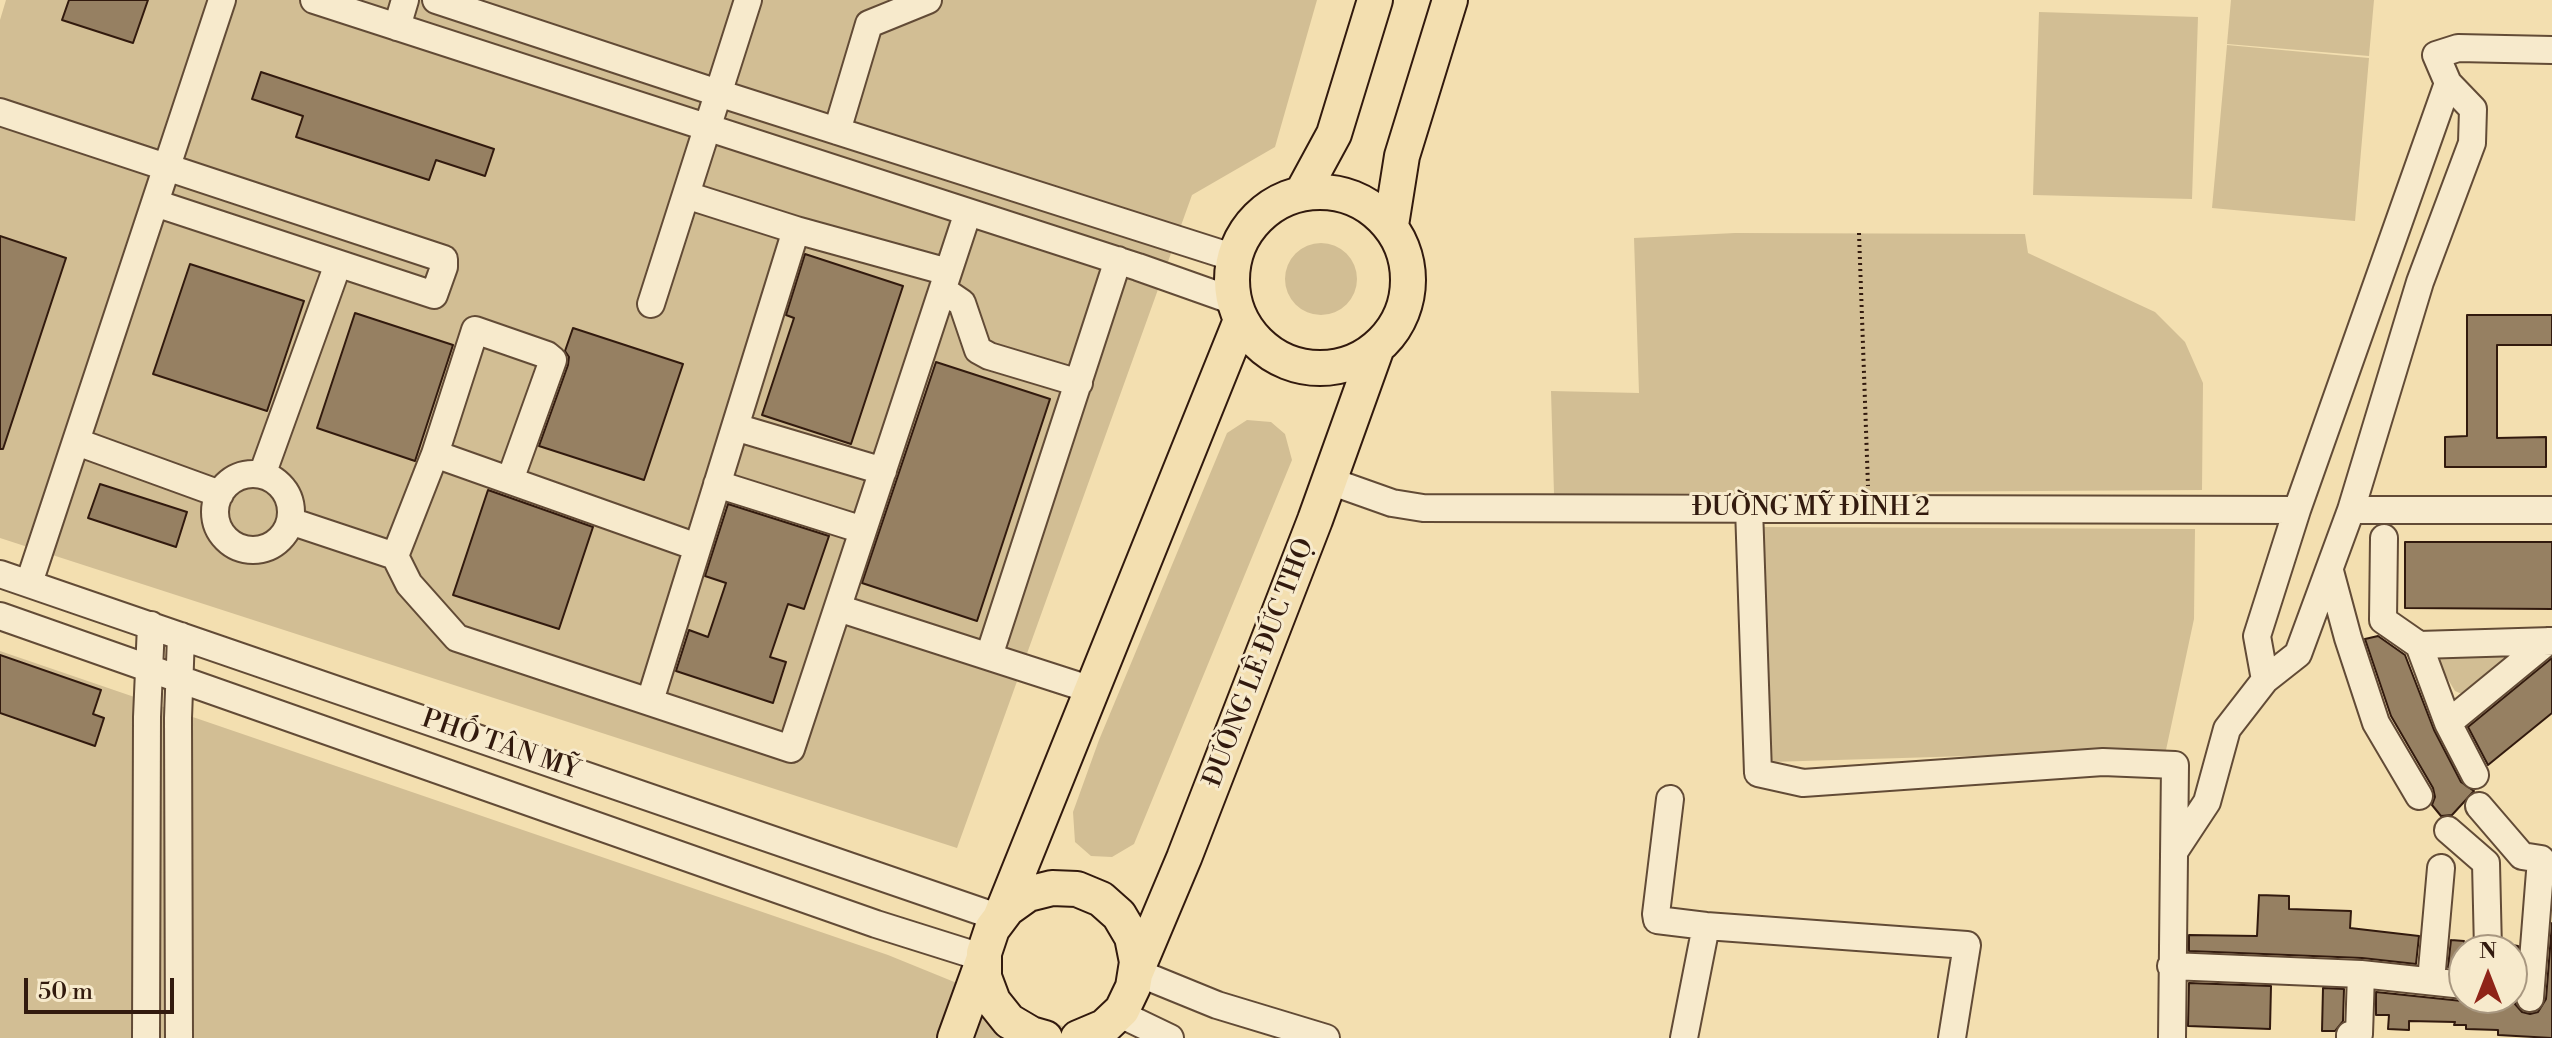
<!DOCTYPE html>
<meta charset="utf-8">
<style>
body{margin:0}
#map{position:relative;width:2552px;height:1038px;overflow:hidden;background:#f3dfb0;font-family:"Libre Bodoni",serif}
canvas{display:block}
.north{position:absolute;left:2448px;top:934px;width:80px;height:80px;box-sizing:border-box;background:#f7eacc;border:2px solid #a89780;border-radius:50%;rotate:0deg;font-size:22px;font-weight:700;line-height:32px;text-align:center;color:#321a0e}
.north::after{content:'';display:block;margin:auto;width:28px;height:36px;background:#8f2418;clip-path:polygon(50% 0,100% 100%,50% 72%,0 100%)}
.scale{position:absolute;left:24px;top:978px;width:150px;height:36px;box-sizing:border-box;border:4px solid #321a0e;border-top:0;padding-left:10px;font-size:24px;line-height:28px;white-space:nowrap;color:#321a0e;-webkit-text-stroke:6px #f7eacc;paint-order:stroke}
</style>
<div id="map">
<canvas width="2552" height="1038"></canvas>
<div class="north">N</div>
<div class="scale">50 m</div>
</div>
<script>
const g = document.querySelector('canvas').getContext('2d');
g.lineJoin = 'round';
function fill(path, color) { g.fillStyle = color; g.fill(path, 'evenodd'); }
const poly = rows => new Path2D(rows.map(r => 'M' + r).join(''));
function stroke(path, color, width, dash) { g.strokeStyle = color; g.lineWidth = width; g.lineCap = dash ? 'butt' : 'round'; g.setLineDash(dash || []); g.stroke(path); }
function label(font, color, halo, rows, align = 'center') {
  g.font = font + ' "Libre Bodoni",serif'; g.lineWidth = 6; g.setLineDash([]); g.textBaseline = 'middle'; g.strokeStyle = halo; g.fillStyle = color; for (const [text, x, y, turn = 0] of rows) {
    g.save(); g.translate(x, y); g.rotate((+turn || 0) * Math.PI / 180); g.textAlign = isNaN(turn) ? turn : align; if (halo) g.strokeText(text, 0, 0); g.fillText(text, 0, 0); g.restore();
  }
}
fill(poly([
 [6,0,1317,0,1275,147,1192,195,957,848,0,538,0,20],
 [2231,0,2374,0,2369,56,2227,44],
 [2039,12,2198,17,2192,199,2033,195],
 [2227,45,2369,58,2355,221,2212,208],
 [1735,233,2025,234,2028,253,2155,312,2185,342,2203,383,2202,490,1554,494,1551,391,1639,393,1634,238],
 '1285 279a36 36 0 1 1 72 0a36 36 0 1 1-72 0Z',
 [1247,420,1271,422,1285,434,1292,460,1134,844,1112,857,1091,856,1075,842,1073,812,1099,740,1227,433],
 [1763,527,2195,529,2194,619,2166,750,1770,762],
 [0,651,888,955,1092,1038,0,1038],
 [2439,656,2505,656,2507,661,2462,694,2455,691,2437,661]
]), '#d2be94');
const building = poly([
 [69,0,148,0,133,43,62,20,69,0],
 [261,72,494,149,485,176,436,160,429,180,296,137,303,116,252,99,261,72],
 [0,236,66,258,3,449,0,449,0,236],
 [805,254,903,286,851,444,762,415,794,318,786,315,805,254],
 [190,264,304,301,267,411,153,374,190,264],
 [355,313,453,345,415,461,317,428,355,313],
 [2467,315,2552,315,2552,345,2497,345,2497,438,2546,437,2546,467,2445,467,2445,437,2467,436,2467,315],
 [573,328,683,364,644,480,539,446,568,365,569,357,565,351,573,328],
 [936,362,1050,399,977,621,862,583,936,362],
 [100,484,187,512,176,547,88,518,100,484],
 [488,490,593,527,559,629,453,595,488,490],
 [728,504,829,536,804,609,788,604,770,657,786,662,773,703,676,671,689,630,708,637,726,583,705,576,728,504],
 [2405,542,2552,542,2552,609,2405,608,2405,542],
 [2378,636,2405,655,2434,730,2461,782,2474,791,2452,815,2441,816,2432,805,2435,797,2433,788,2391,716,2365,639,2378,636],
 [0,655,101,690,93,714,104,718,95,746,0,713,0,655],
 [2552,658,2552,713,2488,765,2468,727,2552,658],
 [2259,895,2289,896,2289,909,2351,911,2350,928,2419,936,2416,964,2362,958,2189,951,2189,935,2257,936,2259,895],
 [2552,923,2552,1038,2498,1035,2498,1030,2466,1029,2466,1025,2454,1025,2455,1022,2409,1021,2409,1030,2388,1029,2389,1015,2376,1015,2376,992,2462,1001,2473,998,2512,998,2512,945,2518,946,2515,1004,2522,1012,2530,1014,2538,1012,2546,999,2552,923],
 [2451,940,2464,941,2464,969,2448,967,2451,940],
 [2189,983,2271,986,2270,1029,2188,1026,2189,983],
 [2323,988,2344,989,2343,1021,2335,1031,2322,1031,2323,988]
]);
fill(building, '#968062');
stroke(building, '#321a0e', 2);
const minor = poly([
 [314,0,1138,267,1234,301],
 [436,0,718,93,1235,258],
 [397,27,405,0],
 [2448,83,2297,510,2257,636,2265,680,2298,654,2351,510,2420,282,2472,143,2473,109,2448,83,2436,55,2458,48,2552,50],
 [0,112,444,259,444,267,434,295,155,203],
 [837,131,869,24,928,0],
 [686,195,796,230],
 [943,290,962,303,978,350,989,356,1079,383],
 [651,304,748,0],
 [735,427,883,471],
 [77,442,220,494],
 '215 512a38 38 0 1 1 76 0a38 38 0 1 1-76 0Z',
 [262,475,338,264],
 [510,480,553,360,547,355,475,330,435,454,697,547],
 [1330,481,1392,503,1423,508,2297,510],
 [717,484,863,530],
 [1749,508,1758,773,1803,783,2103,762,2175,765,2172,1038],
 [2351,510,2552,510],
 [290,521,395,556,409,584,457,638,791,749,968,212],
 [2384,538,2383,620,2419,645,2552,641],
 [395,556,435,454],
 [2330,571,2348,638,2376,723,2419,796],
 [0,574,1000,918],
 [29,583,222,0],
 [838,608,1092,690],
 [0,616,876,924,984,958],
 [2419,645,2448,723,2548,641],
 [989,656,1118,260],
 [650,701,796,230,948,272],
 [2448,723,2475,775],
 [1670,799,1656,914,1657,920,1706,926,1967,945,1952,1038],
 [2479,806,2522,856,2541,859,2530,998],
 [2448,830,2486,863,2488,950],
 [2176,849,2207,802,2227,729,2265,680],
 [2171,966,2361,974,2464,985],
 [1136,972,1217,1005,1326,1038],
 [2431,981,2441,868],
 [1118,1013,1170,1038],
 [146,1038,147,717,151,625],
 [179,1038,178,718,181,636],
 [1684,1038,1706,926],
 [2350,1038,2350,1035,2359,1034,2361,974]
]);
const major = poly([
 '1232 280a88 88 0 1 1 176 0a88 88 0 1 1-176 0Z',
 [1302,193,1334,134,1375,0],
 [1391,225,1402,156,1450,0],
 [1000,918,1241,320],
 [1136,972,1184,858,1315,520,1376,350],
 [955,1038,984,958],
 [1045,1038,1031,1034,1009,1021,993,1001,984,977,984,953,992,929,1007,909,1028,894,1052,888,1077,889,1101,899,1119,915,1132,937,1137,962,1133,987,1122,1010,1104,1027,1078,1038]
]);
stroke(minor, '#624b36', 30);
stroke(major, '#321a0e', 38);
stroke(poly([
 [1859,233,1868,486]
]), '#321a0e', 4, [2, 4]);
stroke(minor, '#f7eacc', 26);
stroke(major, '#f3dfb0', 34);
label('26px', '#321a0e', '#f7eacc', [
 ["ĐƯỜNG MỸ ĐÌNH 2",1811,509],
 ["ĐƯỜNG LÊ ĐỨC THỌ",1260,663,-69],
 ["PHỐ TÂN MỸ",500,746,19]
]);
</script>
